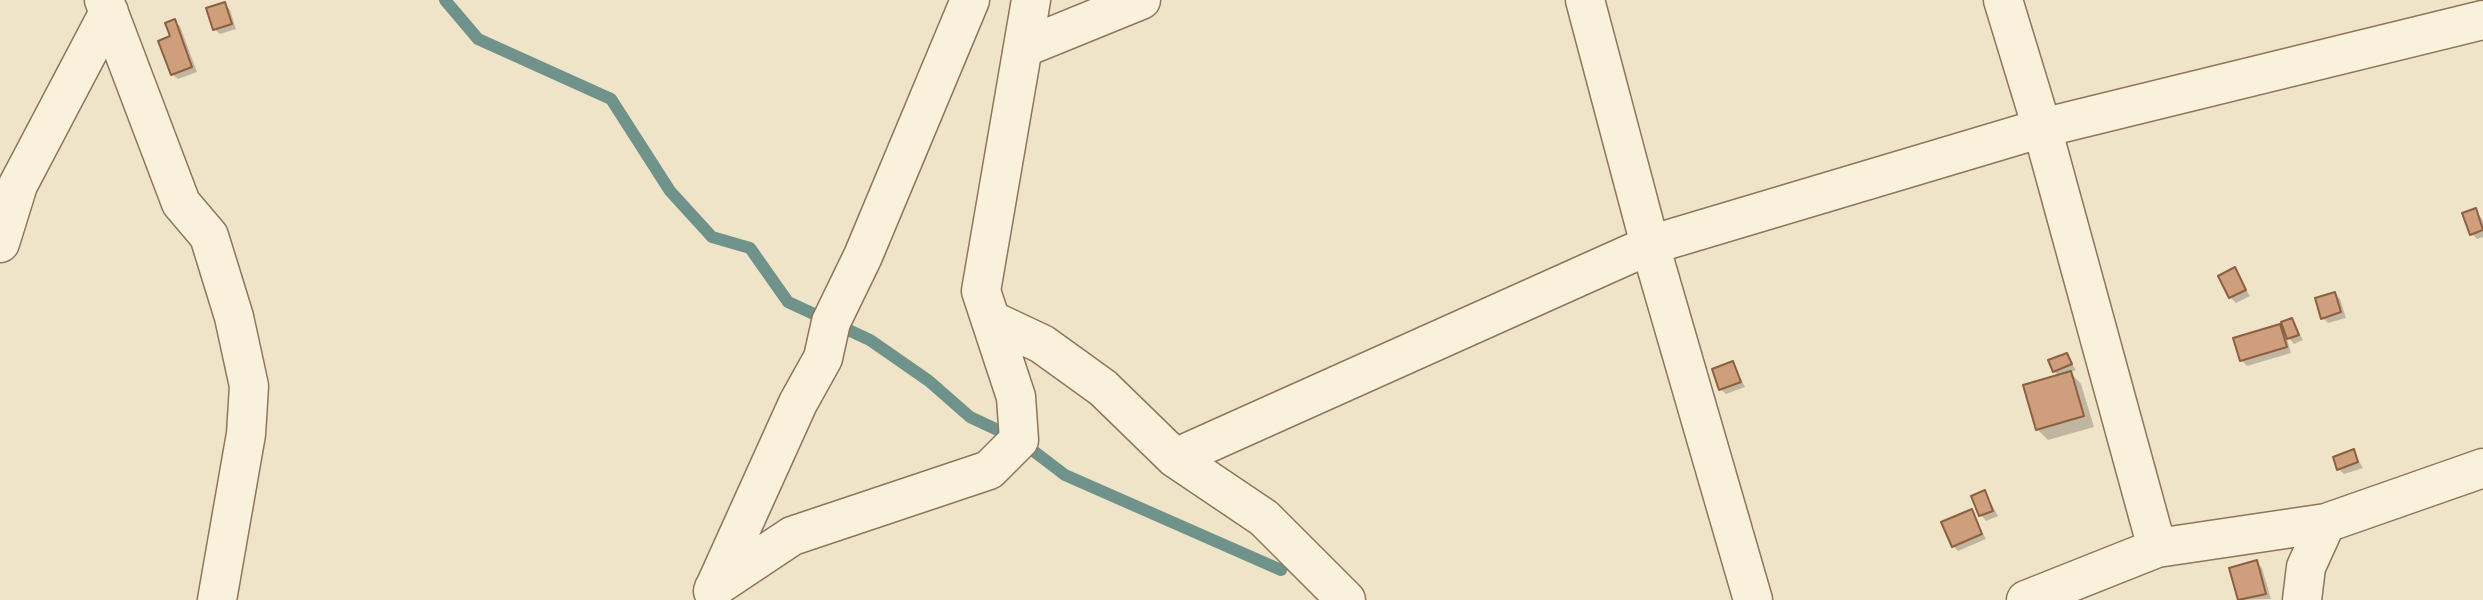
<!DOCTYPE html>
<style>
body{margin:0}
canvas{display:block;background:#f0e4c8}
</style>
<canvas width="2483" height="600"></canvas>
<script>
const g = document.querySelector('canvas').getContext('2d');
g.lineJoin = 'round';
function fill(path, color) { g.fillStyle = color; g.fill(path, 'evenodd'); }
const poly = rows => new Path2D(rows.map(r => 'M' + r).join(''));
function stroke(path, color, width, dash) { g.strokeStyle = color; g.lineWidth = width; g.lineCap = dash ? 'butt' : 'round'; g.setLineDash(dash || []); g.stroke(path); }
fill(poly([
 [225,4,230,10,236,29,220,34,214,29],
 [174,21,180,26,197,72,178,79,172,74],
 [2476,210,2483,221,2483,237,2477,239,2472,234],
 [2234,270,2250,296,2236,303,2230,297],
 [2335,294,2340,299,2346,318,2328,323,2323,318],
 [2292,320,2303,340,2294,344,2286,335,2291,353,2247,366,2242,361,2235,339,2279,326,2287,334],
 [2066,355,2076,370,2070,372,2081,384,2094,427,2048,440,2037,429,2059,376,2054,371],
 [1733,363,1745,387,1726,394,1720,389],
 [2353,451,2363,468,2344,474,2339,469],
 [1985,492,1998,516,1986,521,1981,515],
 [1971,511,1986,539,1958,551,1953,546],
 [2256,562,2262,568,2271,599,2239,600,2231,570]
]), '#0003');
stroke(poly([
 [445,0,478,39,611,99,670,191,712,237,750,248,788,302,870,340,929,381,970,417,1019,440,1065,475,1281,570]
]), '#6f938a', 12);
const building = poly([
 [225,2,232,24,213,30,206,8,225,2],
 [175,19,192,67,171,75,158,41,170,36,165,23,175,19],
 [2476,208,2483,230,2470,235,2462,213,2476,208],
 [2235,267,2246,290,2229,298,2218,276,2235,267],
 [2335,292,2341,312,2321,319,2315,298,2335,292],
 [2292,318,2299,335,2287,339,2281,322,2292,318],
 [2280,324,2287,347,2240,361,2233,338,2280,324],
 [2067,353,2072,364,2053,372,2048,360,2067,353],
 [1733,361,1741,382,1719,390,1712,369,1733,361],
 [2071,371,2084,416,2036,430,2023,385,2071,371],
 [2354,449,2358,462,2337,470,2333,457,2354,449],
 [1985,490,1993,511,1979,516,1971,496,1985,490],
 [1972,509,1982,534,1952,547,1941,522,1972,509],
 [2257,560,2266,594,2238,600,2229,568,2257,560]
]);
fill(building, '#cf9f7d');
stroke(building, '#8d5f41', 2);
const street = poly([
 [104,0,181,203,209,236,234,317,249,386,246,434,217,600],
 [1585,0,1650,245,1753,600],
 [2003,0,2042,128,2157,548],
 [1023,48,1141,0],
 [0,243,18,185,109,12],
 [991,320,1042,344,1103,388,1175,458,1264,518,1346,600],
 [1175,458,1650,245,2042,128,2483,20],
 [714,588,792,536,989,470,1019,440,1016,397,981,291,1031,0],
 [713,591,798,403,823,358,831,322,863,256,970,0],
 [2026,600,2157,548,2326,523],
 [2302,600,2306,567,2326,523,2483,468]
]);
stroke(street, '#8d765c', 41);
stroke(street, '#faf1dc', 38);
</script>
